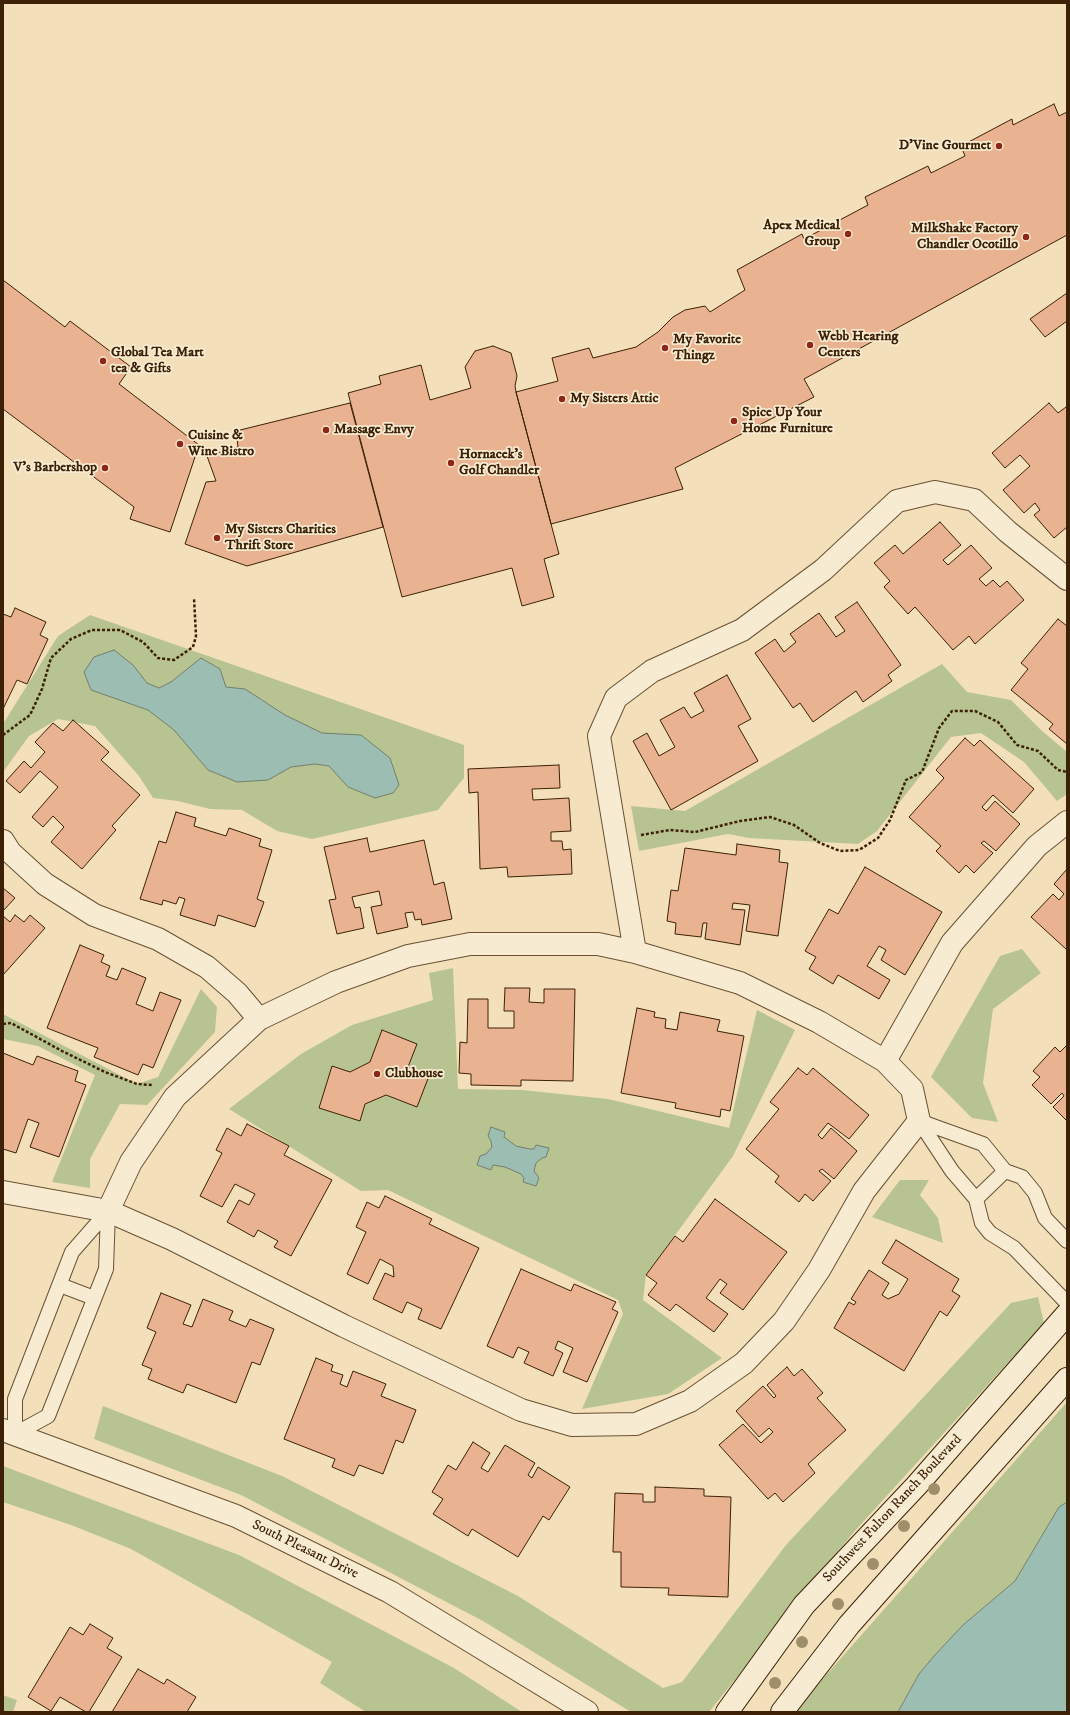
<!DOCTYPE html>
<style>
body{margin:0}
#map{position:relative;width:1070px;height:1715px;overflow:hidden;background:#f3e0ba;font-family:"IM FELL DW Pica",serif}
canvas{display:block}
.frame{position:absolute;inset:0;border:4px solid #3c2106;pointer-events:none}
</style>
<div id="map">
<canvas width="1070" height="1715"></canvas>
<div class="frame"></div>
</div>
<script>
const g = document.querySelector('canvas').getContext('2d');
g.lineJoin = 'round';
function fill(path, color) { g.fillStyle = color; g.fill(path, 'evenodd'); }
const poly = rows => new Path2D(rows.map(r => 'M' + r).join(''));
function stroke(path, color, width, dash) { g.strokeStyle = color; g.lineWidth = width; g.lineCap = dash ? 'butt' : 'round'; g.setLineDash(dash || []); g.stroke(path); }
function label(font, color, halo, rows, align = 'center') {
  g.font = font + ' "IM FELL DW Pica",serif'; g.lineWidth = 3.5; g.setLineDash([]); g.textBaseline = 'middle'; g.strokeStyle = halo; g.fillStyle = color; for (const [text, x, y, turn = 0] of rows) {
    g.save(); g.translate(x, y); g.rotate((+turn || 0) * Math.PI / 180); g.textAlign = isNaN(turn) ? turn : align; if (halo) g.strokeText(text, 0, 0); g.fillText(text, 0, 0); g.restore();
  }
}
fill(poly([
 [90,615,464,745,464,778,438,810,312,839,277,831,242,810,210,809,178,801,153,798,139,776,95,726,58,719,29,736,3,772,3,724,58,636],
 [942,664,967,692,1011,700,1041,730,1067,752,1067,794,1057,801,1024,762,981,733,951,737,877,831,858,844,749,838,728,834,639,851,631,806,685,811],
 [1022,949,1041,973,993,1009,983,1083,998,1122,972,1118,931,1077,1000,956],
 [453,968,458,1089,522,1090,608,1099,729,1128,757,1010,795,1030,733,1156,646,1275,643,1300,722,1358,668,1394,582,1409,623,1314,618,1300,388,1190,361,1191,229,1109,301,1054,352,1025,433,1000,429,973],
 [201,989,217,1007,215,1032,147,1105,120,1104,90,1159,90,1188,52,1182,95,1075,38,1046,3,1039,3,1014,137,1084,158,1077],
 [900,1180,929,1180,920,1195,938,1218,943,1243,872,1217],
 [1038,1297,1044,1323,853,1533,709,1712,631,1712,483,1621,241,1495,94,1439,103,1406,282,1476,518,1596,663,1688,682,1682,786,1545,1011,1303],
 [1067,1402,1067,1502,1059,1507,1015,1581,963,1625,919,1674,898,1712,797,1712,820,1682],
 [3,1466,239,1555,454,1668,522,1712,366,1712,320,1683,332,1662,131,1549,71,1525,3,1502],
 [3,1695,17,1700,13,1712,3,1712]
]), '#b8c392');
const water = poly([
 [114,650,133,665,147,683,159,688,171,682,201,658,220,669,226,687,245,689,285,715,322,733,361,735,390,758,399,785,393,793,375,798,348,787,329,766,315,764,291,767,268,780,237,782,208,770,174,730,148,710,91,690,84,672,94,657,114,650],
 [491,1127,505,1132,504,1137,516,1146,530,1149,534,1149,536,1145,549,1148,546,1157,542,1158,536,1163,534,1171,539,1178,536,1186,523,1182,524,1178,521,1174,505,1167,493,1165,491,1170,477,1165,480,1156,486,1154,492,1147,491,1141,488,1136,491,1127],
 [1067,1502,1067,1712,898,1712,919,1674,934,1656,963,1625,1015,1581,1059,1507,1067,1502]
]);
fill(water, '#9bbdb2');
stroke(water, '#757f6d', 1);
const building = poly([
 [1054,104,1059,116,1067,112,1067,235,804,379,814,397,675,468,683,489,551,524,516,392,558,381,552,358,589,348,593,358,636,347,658,332,673,317,685,310,705,306,710,312,745,290,737,270,802,234,804,239,868,205,865,197,928,166,931,173,965,156,961,146,1012,119,1013,125,1054,104],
 [3,280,65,327,70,321,131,367,119,384,199,445,170,532,130,519,134,507,3,409,3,280],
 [1067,293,1067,321,1045,337,1030,319,1067,293],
 [493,346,511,353,517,376,515,386,516,392,559,554,544,559,554,597,522,606,512,568,402,597,348,393,381,384,379,376,421,365,430,400,471,388,465,367,475,351,493,346],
 [350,403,383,527,247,566,185,544,206,482,216,481,207,456,238,447,236,431,350,403],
 [1049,403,1058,413,1066,407,1067,408,1067,527,1054,538,1034,515,1040,510,1035,503,1024,513,1003,490,1030,466,1020,455,1005,468,992,453,1049,403],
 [940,522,961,545,943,560,948,565,971,545,992,568,979,579,986,586,993,580,1000,587,1007,581,1024,600,975,644,969,636,953,650,915,607,908,614,884,587,890,581,874,563,895,545,903,554,940,522],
 [857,602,901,665,888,675,892,681,863,702,856,691,813,722,800,703,793,708,755,653,775,639,784,652,796,642,790,634,819,613,836,637,845,631,835,617,857,602],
 [15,608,46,622,40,635,48,639,27,684,17,680,3,709,3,614,11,617,15,608],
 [1058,619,1067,626,1067,744,1049,729,1053,724,1011,690,1028,669,1021,663,1058,619],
 [727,675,751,719,738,726,758,761,671,810,633,741,647,733,659,756,675,747,660,720,684,707,691,718,704,711,694,693,727,675],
 [73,720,109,752,101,760,140,795,112,826,116,830,82,869,51,842,64,827,53,816,43,827,32,817,58,787,40,771,20,793,6,781,24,761,31,768,45,752,35,742,53,723,63,731,73,720],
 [965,738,974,746,980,740,1034,789,1013,813,993,795,982,807,986,811,995,801,1020,824,996,851,984,841,981,843,993,853,974,873,966,865,959,873,936,851,941,846,909,817,944,778,936,770,965,738],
 [559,765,560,788,532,789,533,800,569,798,571,831,551,832,551,841,562,841,563,850,571,849,572,874,508,877,507,867,480,869,478,792,469,793,468,769,559,765],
 [176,812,196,818,194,826,226,836,229,828,261,839,259,846,272,850,257,899,264,902,255,927,218,915,215,926,180,915,185,899,179,897,176,904,163,900,162,905,140,899,159,841,166,843,176,812],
 [367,838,370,852,424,840,434,885,444,882,452,919,422,925,421,919,415,920,413,912,405,913,408,927,377,934,371,907,382,905,379,891,352,897,355,908,360,907,364,928,337,934,329,900,336,899,324,847,367,838],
 [737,844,780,850,779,862,788,863,778,936,746,931,750,905,733,903,732,909,745,910,740,945,705,939,707,923,703,923,701,937,675,934,676,923,667,921,671,890,678,891,685,848,736,855,737,844],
 [865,867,942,912,905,975,881,960,886,950,879,946,867,966,890,980,879,999,838,975,833,984,809,969,816,957,805,951,829,909,838,914,865,867],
 [1067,869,1067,950,1031,917,1053,894,1059,900,1064,894,1054,884,1067,869],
 [3,888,15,898,3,911,3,888],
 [15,915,24,922,30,915,45,928,3,975,3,916,10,922,15,915],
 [80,945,104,955,101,962,110,966,106,976,117,980,122,968,146,978,136,1004,153,1011,160,992,181,1000,153,1068,143,1064,138,1075,94,1057,98,1048,47,1028,80,945],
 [505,988,530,988,529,1002,544,1003,544,989,575,989,573,1081,521,1080,521,1086,471,1085,471,1074,459,1073,460,1042,467,1043,468,999,488,999,488,1028,514,1028,514,1011,504,1011,505,988],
 [637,1008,655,1012,654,1017,666,1019,665,1028,677,1030,680,1012,720,1020,717,1031,744,1036,730,1111,721,1109,720,1117,675,1108,676,1103,621,1093,637,1008],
 [382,1030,417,1044,408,1067,429,1076,417,1107,386,1095,365,1104,360,1121,319,1108,332,1066,350,1072,370,1062,382,1030],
 [1067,1045,1067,1121,1053,1107,1064,1096,1062,1093,1051,1104,1032,1085,1040,1077,1033,1071,1055,1047,1060,1052,1067,1045],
 [3,1053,33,1065,37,1056,78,1071,75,1081,86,1085,59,1157,30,1147,39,1123,28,1119,16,1153,3,1149,3,1053],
 [798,1068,807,1075,813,1068,869,1115,849,1139,828,1123,818,1135,822,1139,831,1128,857,1151,834,1179,822,1169,819,1171,831,1181,813,1201,805,1194,799,1202,775,1182,779,1176,746,1149,779,1109,770,1102,798,1068],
 [247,1124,289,1146,284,1155,332,1180,291,1256,274,1247,278,1241,258,1230,254,1237,227,1222,239,1200,249,1205,255,1194,235,1184,222,1207,200,1196,222,1153,216,1150,227,1128,241,1136,247,1124],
 [385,1196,432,1219,429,1224,479,1248,441,1329,418,1319,422,1309,407,1302,402,1313,373,1299,385,1273,394,1277,393,1266,380,1259,368,1284,347,1274,366,1232,356,1227,367,1202,379,1208,385,1196],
 [715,1199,787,1252,743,1310,720,1293,727,1284,720,1279,706,1298,728,1314,714,1332,676,1304,670,1311,648,1295,657,1283,646,1275,675,1236,683,1242,715,1199],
 [896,1240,959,1279,952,1291,960,1296,947,1316,940,1311,904,1371,834,1328,849,1302,854,1305,856,1302,851,1299,869,1270,889,1283,882,1295,888,1299,899,1294,908,1279,882,1263,896,1240],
 [521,1269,571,1291,574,1284,616,1302,612,1309,618,1312,587,1382,563,1372,573,1348,558,1341,555,1349,563,1353,553,1376,524,1363,529,1352,518,1347,513,1358,487,1346,521,1269],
 [161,1293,191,1305,183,1324,192,1327,203,1299,233,1311,229,1320,246,1327,250,1319,274,1329,260,1365,252,1362,236,1403,187,1384,183,1393,148,1379,152,1369,142,1365,156,1332,147,1328,161,1293],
 [316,1358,333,1365,331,1371,343,1375,340,1384,347,1387,353,1371,386,1384,381,1396,416,1410,403,1443,396,1440,383,1474,359,1465,354,1476,332,1467,335,1459,284,1439,316,1358],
 [787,1367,794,1376,802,1369,823,1393,817,1398,846,1430,808,1464,815,1473,783,1502,775,1493,768,1499,719,1445,743,1424,761,1443,773,1432,769,1428,759,1437,736,1411,763,1386,774,1398,776,1396,767,1385,787,1367],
 [473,1442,490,1453,481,1468,488,1472,505,1445,535,1463,528,1475,532,1478,538,1467,570,1487,549,1520,543,1516,518,1557,472,1529,468,1536,433,1514,443,1499,432,1492,448,1465,456,1470,473,1442],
 [655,1487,704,1489,704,1496,731,1497,728,1597,668,1595,669,1588,621,1587,621,1552,613,1552,615,1493,643,1494,643,1502,655,1502,655,1487],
 [90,1624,113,1638,107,1648,122,1657,89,1712,86,1712,60,1697,51,1711,28,1697,70,1627,83,1635,90,1624],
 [138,1669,164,1684,167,1679,196,1697,187,1712,112,1712,138,1669]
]);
fill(building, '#e9b291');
stroke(building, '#3c2106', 1);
const lane = poly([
 [976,1199,1005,1171],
 [108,1211,106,1269,48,1416,15,1434,15,1399,72,1252,108,1211],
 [1067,1241,1045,1218,1035,1193,1022,1177,1005,1171,983,1144,919,1121,952,1171,976,1199,982,1223,990,1233,1014,1248,1067,1303],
 [60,1285,94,1298]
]);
const street = poly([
 [3,841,10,852,45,884,94,915,158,939,207,967,237,993,259,1019],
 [635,952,599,736,616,698,652,671,742,630,823,570,897,501,935,492,974,500,1008,532,1067,579],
 [885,1061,952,943,1037,846,1067,822],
 [3,1192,108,1211,172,1239,344,1326,521,1410,572,1425,636,1424,690,1401,744,1363,784,1321,819,1270,864,1191,919,1121,912,1089,885,1061,819,1022,740,983,635,952,598,944,470,944,408,956,336,982,259,1019,175,1097,131,1162,108,1211],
 [3,1430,236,1516,390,1592,587,1712]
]);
const secondary = poly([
 [727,1712,804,1605,917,1485,1067,1314],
 [782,1712,849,1625,1067,1379]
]);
stroke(lane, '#6a5133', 16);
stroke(street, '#6a5133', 24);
stroke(secondary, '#3c2106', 24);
stroke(poly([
 [3,735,30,715,42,689,51,658,71,639,92,630,120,630,143,642,158,658,174,660,193,647,196,636,194,598],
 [641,835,670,830,695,832,740,821,770,817,794,825,820,843,840,851,859,850,878,838,890,820,906,780,922,772,939,728,952,711,975,711,998,722,1017,745,1038,751,1058,770,1067,772],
 [3,1024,11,1023,62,1051,105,1072,137,1084,152,1085]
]), '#3c2106', 2.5, [3, 2]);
stroke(lane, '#f7ebd2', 14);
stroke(street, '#f7ebd2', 22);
stroke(secondary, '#f7ebd2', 22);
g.fillStyle = '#9f8e6a';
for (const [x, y] of [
 [934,1489],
 [904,1526],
 [873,1564],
 [838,1604],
 [802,1642],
 [775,1683]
]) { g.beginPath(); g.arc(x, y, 6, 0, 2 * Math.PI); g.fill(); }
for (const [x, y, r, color] of [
 [999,146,4,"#8f2418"],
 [848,234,4,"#8f2418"],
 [1026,237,4,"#8f2418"],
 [810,345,4,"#8f2418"],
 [665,348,4,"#8f2418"],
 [103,361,4,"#8f2418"],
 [562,399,4,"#8f2418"],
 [734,421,4,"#8f2418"],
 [326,430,4,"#8f2418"],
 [180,444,4,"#8f2418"],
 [451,463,4,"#8f2418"],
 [105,468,4,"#8f2418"],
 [217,538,4,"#8f2418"],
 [377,1074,4,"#8f2418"]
]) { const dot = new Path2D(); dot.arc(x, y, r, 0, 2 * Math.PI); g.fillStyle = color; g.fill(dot); stroke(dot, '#f7ebd2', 1.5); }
label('bold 14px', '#3c2106', '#f7ebd2', [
 ["D'Vine Gourmet",991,146,"right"],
 ["Apex Medical",840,226,"right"],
 ["Group",840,242,"right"],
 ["MilkShake Factory",1018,229,"right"],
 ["Chandler Ocotillo",1018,245,"right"],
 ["Webb Hearing",818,337],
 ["Centers",818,353],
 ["My Favorite",673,340],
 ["Thingz",673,356],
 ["Global Tea Mart",111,353],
 ["tea & Gifts",111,369],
 ["My Sisters Attic",570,399],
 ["Spice Up Your",742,413],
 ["Home Furniture",742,429],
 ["Massage Envy",334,430],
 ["Cuisine &",188,436],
 ["Wine Bistro",188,452],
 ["Hornacek's",459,455],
 ["Golf Chandler",459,471],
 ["V's Barbershop",97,468,"right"],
 ["My Sisters Charities",225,530],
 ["Thrift Store",225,546],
 ["Clubhouse",385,1074]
], 'left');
label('14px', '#3c2106', '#f7ebd2', [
 ["Southwest Fulton Ranch Boulevard",893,1509,-47],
 ["South Pleasant Drive",305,1550,26]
]);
</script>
